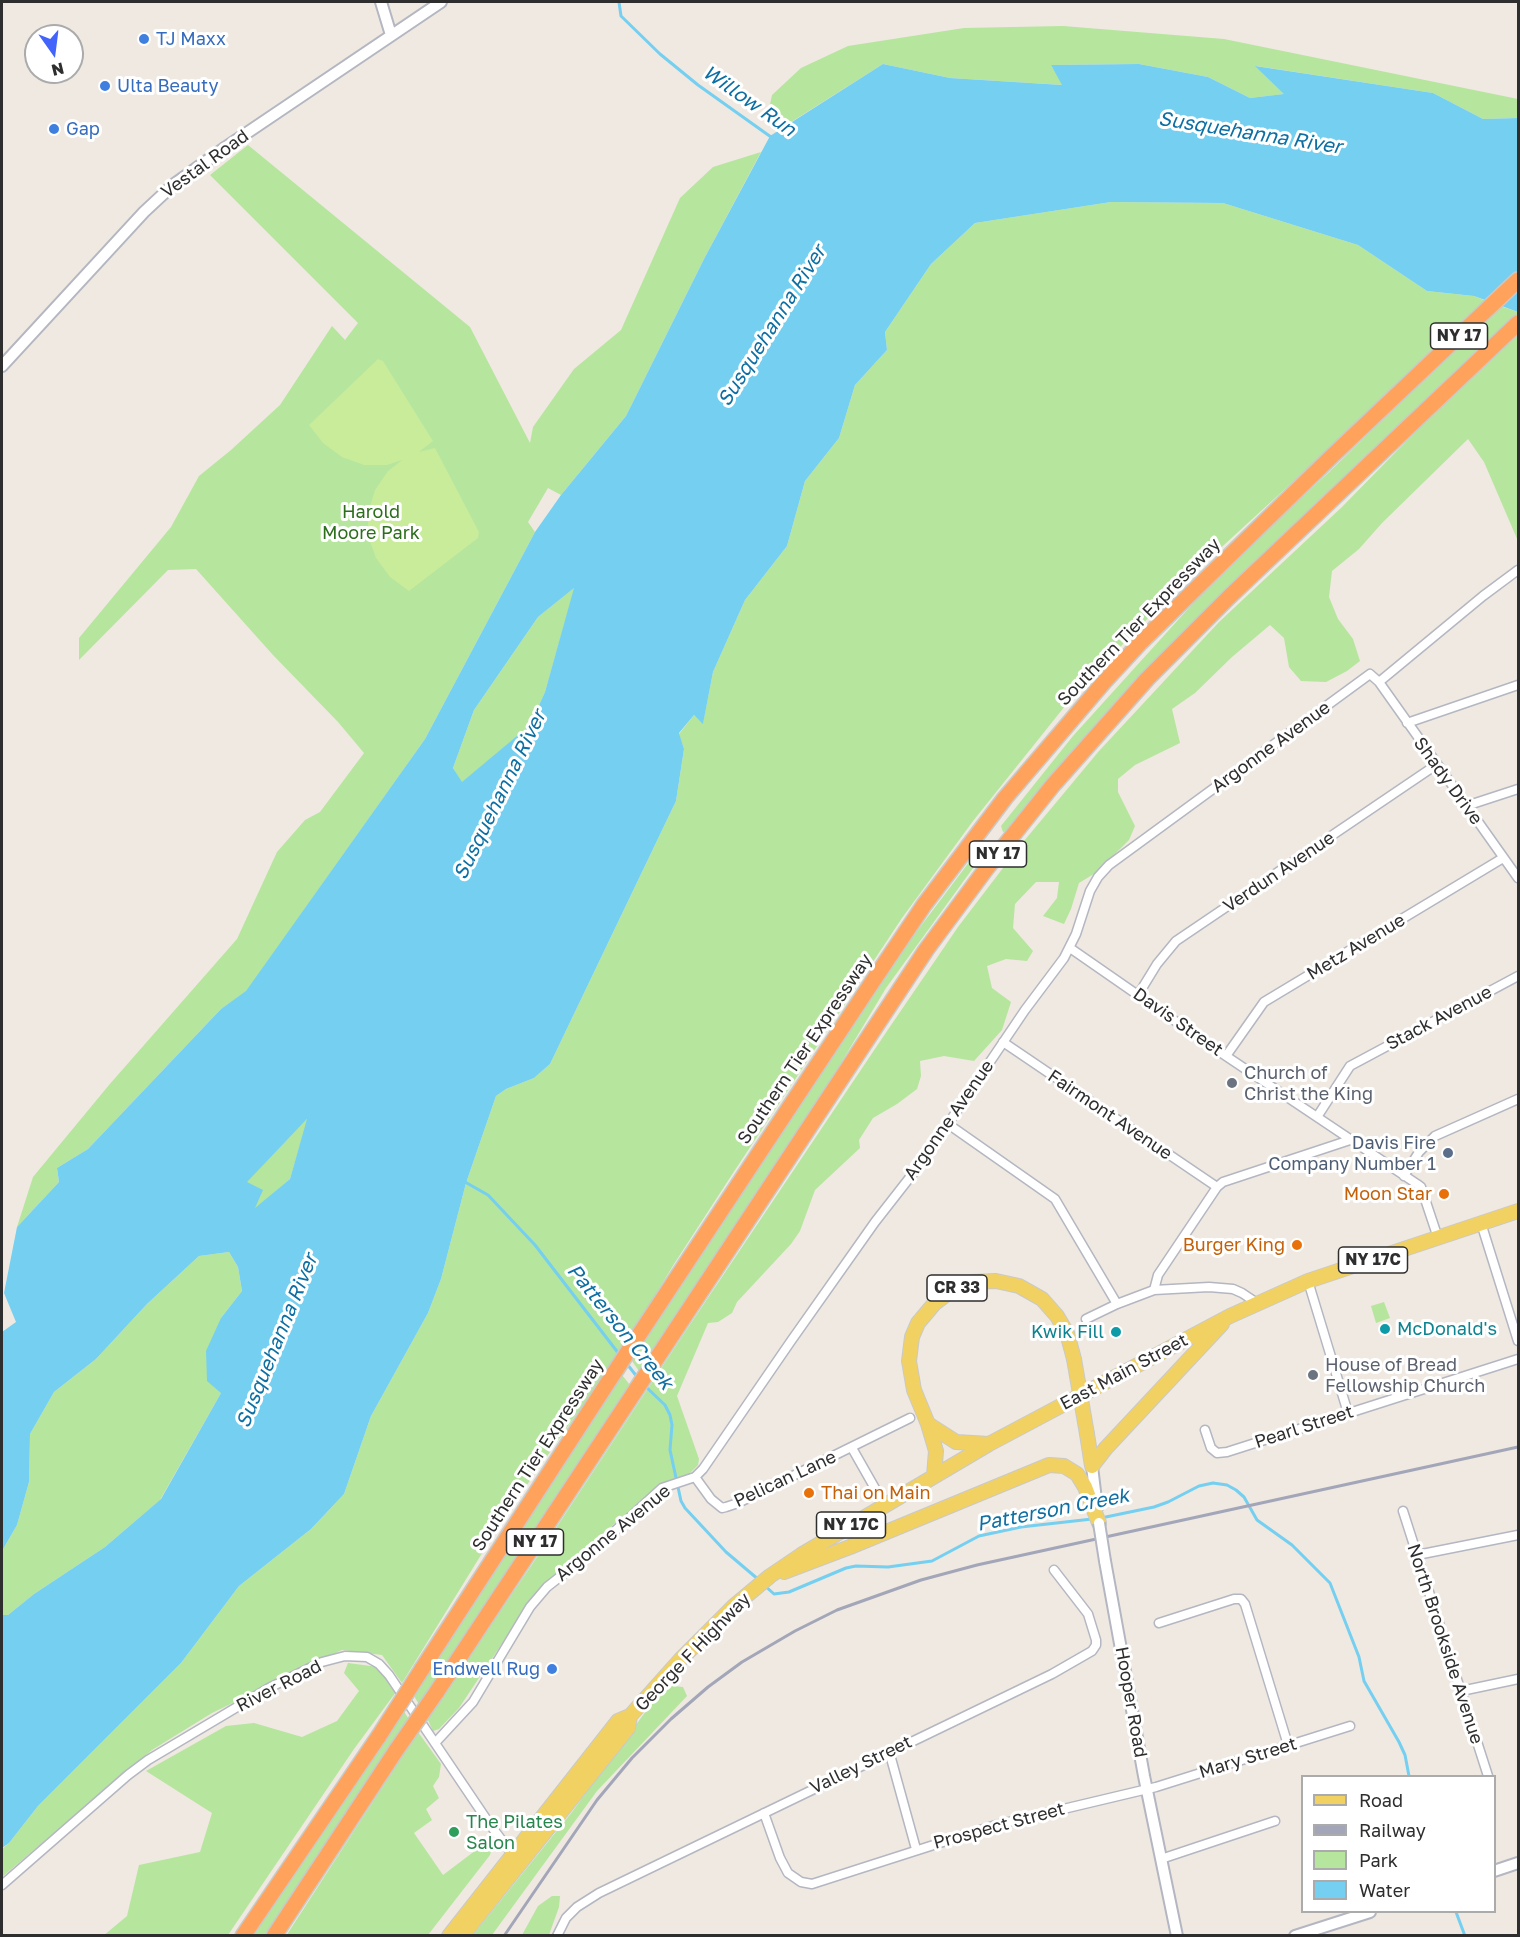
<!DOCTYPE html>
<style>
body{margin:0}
#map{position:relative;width:1520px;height:1937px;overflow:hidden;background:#efe9e1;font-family:"Golos Text",sans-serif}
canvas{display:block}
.frame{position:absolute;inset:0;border:3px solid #2e2e2e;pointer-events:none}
.legend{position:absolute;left:1301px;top:1775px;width:195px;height:138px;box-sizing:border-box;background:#fff;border:2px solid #ababab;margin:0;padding:8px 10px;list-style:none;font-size:18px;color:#2e2e2e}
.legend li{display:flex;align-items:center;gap:12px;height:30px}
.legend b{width:30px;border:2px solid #ababab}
.north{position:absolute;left:24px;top:24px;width:60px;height:60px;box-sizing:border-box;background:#fff;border:2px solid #ababab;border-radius:50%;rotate:166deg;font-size:16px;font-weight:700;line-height:24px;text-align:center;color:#2e2e2e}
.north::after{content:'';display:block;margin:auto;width:21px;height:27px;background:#4264fb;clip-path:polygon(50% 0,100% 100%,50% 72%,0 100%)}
</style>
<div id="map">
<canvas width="1520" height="1937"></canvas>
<div class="frame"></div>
<ul class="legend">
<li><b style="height:8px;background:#f2d163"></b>Road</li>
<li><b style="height:8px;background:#a3a6b8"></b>Railway</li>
<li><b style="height:16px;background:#b6e59e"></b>Park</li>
<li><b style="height:16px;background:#75cff0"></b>Water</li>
</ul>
<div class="north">N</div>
</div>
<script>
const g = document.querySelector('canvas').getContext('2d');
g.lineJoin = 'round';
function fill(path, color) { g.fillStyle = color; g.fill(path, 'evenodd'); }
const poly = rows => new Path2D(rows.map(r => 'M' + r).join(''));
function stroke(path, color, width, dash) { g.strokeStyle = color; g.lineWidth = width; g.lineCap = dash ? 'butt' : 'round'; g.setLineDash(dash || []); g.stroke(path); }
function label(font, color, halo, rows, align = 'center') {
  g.font = font + ' "Golos Text",sans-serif'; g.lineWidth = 6; g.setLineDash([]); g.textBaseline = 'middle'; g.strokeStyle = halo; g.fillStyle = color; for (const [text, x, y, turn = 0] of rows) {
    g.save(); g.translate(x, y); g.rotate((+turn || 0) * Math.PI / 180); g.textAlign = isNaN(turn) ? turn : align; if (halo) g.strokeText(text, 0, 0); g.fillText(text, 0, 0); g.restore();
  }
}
fill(poly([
 [1063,26,1224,39,1518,99,1518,118,1483,119,1433,93,1256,66,1285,94,1250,98,1208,77,1139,64,1051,65,1063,85,950,78,883,64,788,124,769,109,772,95,801,68,848,46,964,28],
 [248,145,470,327,530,443,533,427,574,369,621,330,680,198,713,167,761,152,705,257,626,416,561,495,548,488,528,522,535,532,425,739,246,992,221,1009,88,1149,57,1168,59,1182,17,1227,33,1177,109,1085,237,939,277,852,305,820,320,812,364,753,338,722,273,655,196,569,168,570,79,660,79,638,171,527,199,476,231,450,280,405,332,326,345,340,358,323,210,175],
 [1111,202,1223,203,1358,245,1427,291,1474,296,1489,302,1177,588,1073,696,973,821,902,918,733,1173,674,1264,623,1348,505,1516,402,1683,382,1655,342,1650,212,1713,152,1750,2,1877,2,1849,9,1843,38,1806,181,1663,239,1586,311,1529,344,1494,371,1416,428,1313,441,1279,466,1183,496,1096,506,1089,534,1078,550,1064,676,801,684,749,679,734,694,715,703,723,713,672,745,600,787,546,805,481,839,438,855,385,887,350,885,332,931,264,975,223],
 [1500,306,1518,312,1518,317,1430,398,1008,831,1003,832,1001,826,1073,736,1226,567,1326,475],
 [1518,327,1518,541,1484,462,1468,439,1382,523,1359,549,1332,571,1329,597,1338,619,1353,639,1360,661,1347,671,1326,682,1301,681,1289,667,1284,638,1270,625,1232,657,1195,693,1172,709,1180,743,1135,765,1118,779,1118,792,1135,826,1129,840,1097,872,1079,883,1071,909,1064,924,1043,916,1057,898,1059,882,1036,882,1015,904,1013,928,1033,951,1027,961,1006,959,987,966,992,988,1011,1002,1002,1030,974,1061,944,1056,920,1061,921,1076,917,1089,897,1104,873,1118,859,1140,860,1148,815,1190,800,1231,791,1244,737,1302,732,1313,718,1322,708,1323,677,1396,699,1459,698,1465,689,1474,669,1481,652,1491,537,1591,459,1708,439,1729,433,1731,427,1718,531,1566,687,1329,885,1034,958,927,1019,847,1099,751,1219,622,1342,507],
 [575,587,545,692,530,725,462,783,453,768,474,710,538,617],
 [985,841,988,842,989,846,886,988,823,1093,639,1371,632,1361,905,947],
 [308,1118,290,1179,254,1210,246,1182],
 [229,1252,238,1267,242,1291,221,1318,221,1393,160,1500,105,1547,34,1594,8,1615,2,1615,2,1551,17,1525,29,1482,30,1434,54,1392,96,1359,147,1304,199,1256],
 [1384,1302,1390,1318,1376,1323,1371,1306],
 [622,1375,630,1385,420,1706,411,1691],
 [348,1663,378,1667,396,1692,354,1749,228,1935,103,1936,127,1916,139,1865,200,1852,212,1813,146,1771,226,1726,254,1723,302,1737,337,1721,359,1691,344,1673],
 [672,1686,683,1687,687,1696,597,1791,492,1935,472,1936,572,1812,657,1696],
 [401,1707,410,1721,265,1935,250,1936],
 [418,1732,441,1764,439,1777,433,1786,439,1798,426,1809,432,1820,414,1833,443,1875,488,1841,492,1848,490,1855,428,1935,286,1936],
 [552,1896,560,1896,559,1907,549,1935,522,1935,538,1906]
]), '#b6e59e');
fill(poly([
 [378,359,383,361,433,441,419,452,435,448,479,532,478,538,409,591,390,577,376,558,368,536,368,513,375,490,388,471,402,460,387,465,364,465,342,457,323,443,309,425]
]), '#c9ec9a');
fill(poly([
 [883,64,950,78,1062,85,1051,65,1139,64,1208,77,1250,98,1284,94,1255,66,1433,93,1483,119,1518,118,1518,312,1474,296,1427,291,1358,245,1223,203,1111,202,975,223,931,264,885,332,887,350,855,385,839,438,805,481,787,546,745,600,713,672,703,724,694,715,679,733,684,749,676,801,550,1064,534,1078,506,1089,496,1096,466,1183,441,1279,428,1313,371,1416,344,1494,311,1529,239,1586,181,1663,38,1806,9,1843,2,1848,2,1615,8,1615,34,1594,105,1547,161,1499,221,1393,207,1381,206,1351,221,1318,242,1291,238,1267,229,1252,199,1256,147,1304,96,1359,54,1392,30,1434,29,1482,17,1525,2,1551,2,1332,16,1322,4,1293,17,1227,59,1182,57,1168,88,1149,221,1009,246,991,425,739,535,532,561,495,626,416,705,257,770,136],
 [574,588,545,692,530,725,462,782,453,768,474,710,538,617],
 [307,1119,290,1179,255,1208,263,1190,247,1182]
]), '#75cff0');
stroke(poly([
 [619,2,621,16,660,54,698,85,771,137],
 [465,1182,488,1195,535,1245,619,1354],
 [627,1364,638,1378],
 [644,1385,665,1405,670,1415,672,1425,670,1450,681,1501,685,1508,726,1552,759,1580],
 [1101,1518,1154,1507,1168,1502,1199,1486,1213,1483,1227,1485,1236,1490,1244,1497,1257,1520,1292,1545,1330,1583,1359,1657,1364,1681,1399,1742,1405,1755,1409,1776],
 [764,1585,774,1594,789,1592,846,1568,856,1566,888,1567,932,1561,979,1536,1021,1527,1092,1519],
 [1456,1912,1465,1936]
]), '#75cff0', 3);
const minor = poly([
 [1379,682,1483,596,1518,570],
 [1407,723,1518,685],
 [1466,806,1518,789],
 [1070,948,1217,1050,1417,1184,1421,1187,1438,1238],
 [1138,995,1157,964,1176,941,1436,765],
 [1003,1042,1217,1187],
 [1226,1056,1264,1002,1503,858],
 [1317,1117,1350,1066,1518,976],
 [948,1124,1055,1199,1117,1304],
 [1404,1176,1419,1152,1435,1136,1518,1099],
 [1481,1223,1518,1341],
 [1308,1281,1348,1413],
 [1154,1290,1158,1275,1217,1187,1223,1182,1350,1140],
 [1086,1319,1117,1304,1154,1290,1209,1287,1233,1289,1242,1293,1257,1303],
 [1205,1430,1211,1448,1217,1453,1227,1452,1518,1359],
 [852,1448,885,1506],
 [695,1477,711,1499,722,1508,726,1507,738,1503,910,1418],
 [1403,1511,1488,1776],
 [1417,1555,1518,1535],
 [1159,1623,1234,1599,1241,1599,1245,1604,1288,1745],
 [1461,1691,1518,1679],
 [435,1743,473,1702,530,1607,547,1587,594,1550,662,1488,695,1477,703,1469,791,1341,875,1222,925,1158,1025,1010,1064,958,1076,934,1090,891,1098,877,1109,865,1370,674,1379,682,1518,878],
 [889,1751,916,1849],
 [764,1813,780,1858,788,1873,801,1882,812,1884,996,1825,1156,1787,1350,1726],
 [1161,1859,1275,1821],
 [2,1885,128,1775,148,1760,269,1688,322,1662,345,1656,367,1657,379,1664,389,1675,491,1826,513,1855],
 [557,1936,566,1918,577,1907,599,1893,1052,1674,1092,1651,1096,1645,1096,1640,1088,1614,1054,1570]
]);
const tertiary = poly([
 [381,2,391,35],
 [2,366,144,212,173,185,226,147,441,2],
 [1092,1466,1097,1508],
 [1105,1561,1144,1776,1177,1936],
 [1494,1871,1518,1863],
 [1295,1936,1370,1912]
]);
const primary = poly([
 [928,1424,956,1442,989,1444],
 [1087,1434,1092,1466],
 [1092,1466,1106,1448,1222,1324],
 [934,1476,936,1451,928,1424,914,1390,909,1361,912,1337,918,1323,934,1304,951,1291,973,1282,996,1281,1019,1286,1042,1299,1057,1316,1067,1333,1074,1359],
 [784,1572,850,1547,1049,1465,1064,1466,1077,1474,1085,1487,1099,1523],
 [449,1936,618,1721,630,1716,680,1660,734,1606,770,1576,801,1555,989,1444,1230,1316,1308,1281,1518,1211],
 [462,1936,628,1728,630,1716]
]);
const motorway = poly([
 [422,1669,627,1353,871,984,924,905,1005,798,1104,682,1141,642,1332,456,1518,280],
 [436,1693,926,950,986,869,1053,785,1147,679,1229,597,1518,323],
 [243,1936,379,1736],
 [274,1936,397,1749]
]);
stroke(minor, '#b4b7c1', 11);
stroke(tertiary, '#b4b7c1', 14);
stroke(primary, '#c9c9c9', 16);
stroke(motorway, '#c9c9c9', 18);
stroke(minor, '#fff', 8);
stroke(tertiary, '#fff', 10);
stroke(primary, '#f2d163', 14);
stroke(motorway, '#ffa35c', 15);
stroke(poly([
 [504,1936,597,1800,632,1758,671,1719,708,1687,742,1662,795,1631,837,1610,921,1580,977,1565,1518,1447]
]), '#a3a6b8', 3);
const tertiaryBridge = poly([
 [1099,1523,1105,1561]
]);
const primaryBridge = poly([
 [1074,1359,1087,1434]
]);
const motorwayBridge = poly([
 [379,1736,422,1669],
 [397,1749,436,1693]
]);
stroke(tertiaryBridge, '#b4b7c1', 14, []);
stroke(primaryBridge, '#c9c9c9', 16, []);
stroke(motorwayBridge, '#c9c9c9', 18, []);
stroke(tertiaryBridge, '#fff', 10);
stroke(primaryBridge, '#f2d163', 14);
stroke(motorwayBridge, '#ffa35c', 15);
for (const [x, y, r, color] of [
 [144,39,6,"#3f7fe0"],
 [105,86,6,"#3f7fe0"],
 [54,129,6,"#3f7fe0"],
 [1232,1083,6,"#6b7280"],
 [1448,1153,6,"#5c6f8a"],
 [1444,1194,6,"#e8710a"],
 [1297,1245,6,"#e8710a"],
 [1385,1329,6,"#0f9aa8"],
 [1116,1332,6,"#0f9aa8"],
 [1313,1375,6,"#6b7280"],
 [809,1493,6,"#e8710a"],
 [552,1669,6,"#3f7fe0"],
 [454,1832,6,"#2e9e5b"]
]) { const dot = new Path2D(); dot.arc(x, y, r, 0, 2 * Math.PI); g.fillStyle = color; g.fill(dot); stroke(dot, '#fff', 2); }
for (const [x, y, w] of [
 [1459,336,57],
 [998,854,57],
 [1373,1260,69],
 [957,1288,60],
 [851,1525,69],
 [535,1542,57]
]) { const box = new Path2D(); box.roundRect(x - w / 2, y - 13, w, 26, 4.5); g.fillStyle = '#fff'; g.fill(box); stroke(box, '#2e2e2e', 1.5); }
label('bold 16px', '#2e2e2e', null, [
 ["NY 17",1459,336],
 ["NY 17",998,854],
 ["NY 17C",1373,1260],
 ["CR 33",957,1288],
 ["NY 17C",851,1525],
 ["NY 17",535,1542]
]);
label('18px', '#366cbe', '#fff', [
 ["TJ Maxx",156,39],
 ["Ulta Beauty",117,86],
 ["Gap",66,129],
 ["Endwell Rug",540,1669,"right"]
], 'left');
label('18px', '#2e2e2e', '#fff', [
 ["Vestal Road",205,164,-36],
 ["Southern Tier Expressway",1139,622,-46],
 ["Argonne Avenue",1271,747,-36],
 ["Shady Drive",1448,781,54],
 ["Verdun Avenue",1279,872,-34],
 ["Metz Avenue",1356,947,-31],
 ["Stack Avenue",1439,1018,-28],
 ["Davis Street",1178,1022,35],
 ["Southern Tier Expressway",805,1049,-56],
 ["Fairmont Avenue",1110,1115,34],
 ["Argonne Avenue",949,1120,-55],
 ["East Main Street",1124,1372,-28],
 ["Pearl Street",1304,1427,-18],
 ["Southern Tier Expressway",538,1455,-57],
 ["Pelican Lane",785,1479,-25],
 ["Argonne Avenue",613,1533,-39],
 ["North Brookside Avenue",1445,1644,72],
 ["George F Highway",693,1652,-46],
 ["River Road",279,1686,-27],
 ["Hooper Road",1131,1702,80],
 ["Mary Street",1248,1758,-17],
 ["Valley Street",861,1765,-26],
 ["Prospect Street",999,1826,-15]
]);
label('18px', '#2c6e1b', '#fff', [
 ["Harold",371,512],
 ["Moore Park",371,533]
]);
label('18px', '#5b616d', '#fff', [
 ["Church of",1244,1073],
 ["Christ the King",1244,1094],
 ["House of Bread",1325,1365],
 ["Fellowship Church",1325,1386]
], 'left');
label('18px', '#4e5e75', '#fff', [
 ["Davis Fire",1436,1143],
 ["Company Number 1",1436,1164]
], 'right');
label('18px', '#c56008', '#fff', [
 ["Moon Star",1432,1194],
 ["Burger King",1285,1245],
 ["Thai on Main",821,1493,"left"]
], 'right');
label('18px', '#0d838f', '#fff', [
 ["McDonald's",1397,1329],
 ["Kwik Fill",1104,1332,"right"]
], 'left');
label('18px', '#27864d', '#fff', [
 ["The Pilates",466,1822],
 ["Salon",466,1843]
], 'left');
label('italic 20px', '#0d6fa3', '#fff', [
 ["Willow Run",749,101,35],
 ["Susquehanna River",1250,133,9],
 ["Susquehanna River",772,326,-58],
 ["Susquehanna River",500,795,-64],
 ["Patterson Creek",620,1327,51],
 ["Susquehanna River",277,1341,-68],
 ["Patterson Creek",1053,1510,-11]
]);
</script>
